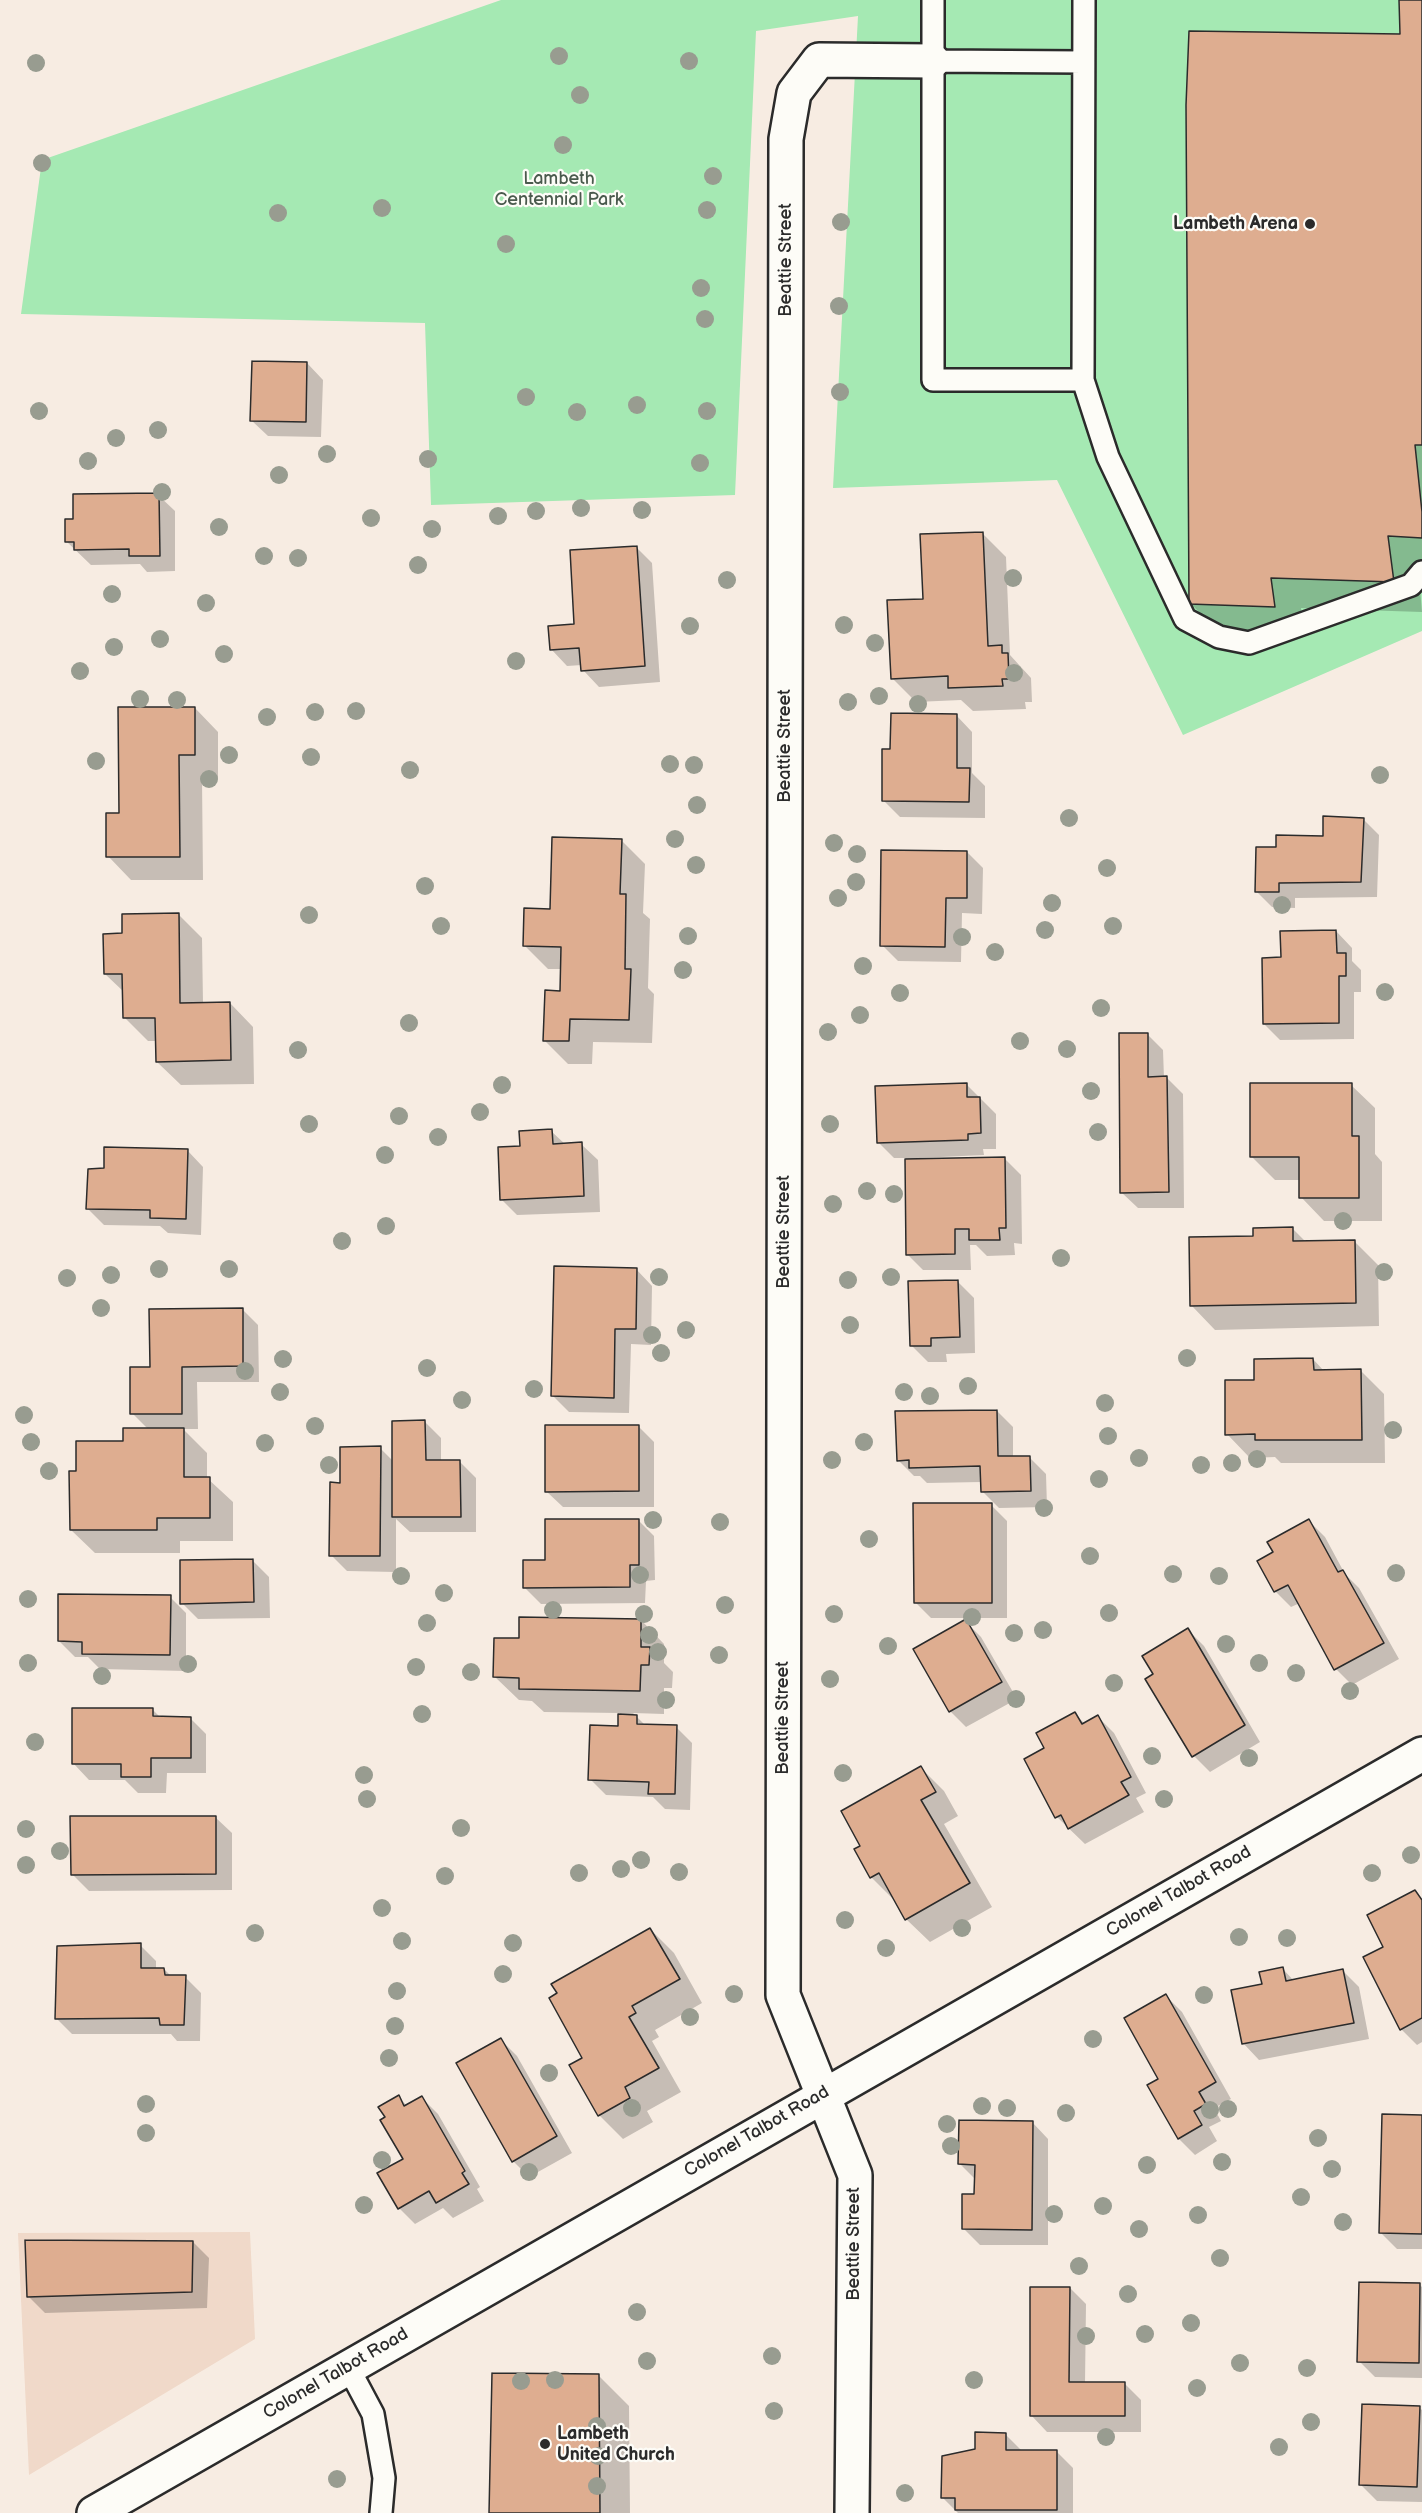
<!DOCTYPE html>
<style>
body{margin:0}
canvas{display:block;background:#f7ece2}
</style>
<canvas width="1422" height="2513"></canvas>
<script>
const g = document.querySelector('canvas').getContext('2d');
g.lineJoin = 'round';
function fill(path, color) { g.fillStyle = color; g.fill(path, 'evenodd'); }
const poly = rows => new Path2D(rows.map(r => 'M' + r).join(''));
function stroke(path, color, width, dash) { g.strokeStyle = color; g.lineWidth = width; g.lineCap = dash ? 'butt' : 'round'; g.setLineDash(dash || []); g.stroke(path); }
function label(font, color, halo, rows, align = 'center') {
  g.font = font + ' "Balsamiq Sans",sans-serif'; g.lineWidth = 4.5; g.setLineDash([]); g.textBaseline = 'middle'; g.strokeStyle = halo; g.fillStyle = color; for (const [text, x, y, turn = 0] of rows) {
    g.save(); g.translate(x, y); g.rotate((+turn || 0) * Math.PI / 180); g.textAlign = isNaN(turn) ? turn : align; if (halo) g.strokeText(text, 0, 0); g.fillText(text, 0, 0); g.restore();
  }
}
fill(poly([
 [250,2232,255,2339,29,2475,18,2233]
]), '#f0d9c9');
fill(poly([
 [501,0,1422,0,1422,631,1183,735,1057,480,833,488,858,16,756,31,735,495,431,505,425,323,21,314,42,160]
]), '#a5e9b3');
fill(poly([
 [1401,0,1422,0,1422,565,1418,565,1422,612,1301,608,1304,637,1221,634,1191,604,1402,36],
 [307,363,323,380,321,437,268,436,251,420],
 [158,495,175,511,175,571,147,572,140,564,91,565,66,541,74,520],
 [982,533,1006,557,1010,655,1031,678,1032,702,1025,702,1026,709,973,711,961,700,916,702,892,678,925,601],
 [636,547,652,563,660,682,599,687,583,670,582,665,567,666,551,649,576,625],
 [195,708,218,732,218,778,202,778,203,880,131,880,108,856,120,815],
 [956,715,972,732,972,773,985,786,985,818,900,817,884,801],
 [1363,819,1379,835,1377,897,1295,898,1295,908,1272,907,1256,891,1277,849,1324,838],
 [621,840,645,864,643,913,650,919,648,988,654,994,652,1043,593,1042,592,1064,568,1064,544,1040,562,992,562,969,548,969,524,945,551,911],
 [967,852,983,868,982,914,962,913,961,962,898,961,882,945],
 [178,914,202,938,203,1004,230,1003,253,1027,254,1084,181,1085,157,1062,157,1041,148,1041,125,1018,124,992,105,974,124,935],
 [1336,931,1352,948,1352,961,1361,970,1361,992,1354,992,1354,1039,1280,1040,1264,1024,1282,959],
 [1147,1034,1163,1050,1164,1078,1167,1078,1183,1094,1184,1208,1138,1208,1121,1192],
 [966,1084,996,1114,996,1149,983,1149,984,1155,919,1158,919,1160,1005,1159,1021,1175,1022,1244,1014,1243,1015,1255,987,1256,976,1245,970,1245,971,1270,923,1270,907,1254,906,1158,894,1158,878,1142],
 [1351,1085,1375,1108,1375,1154,1382,1162,1382,1221,1324,1221,1301,1197,1300,1180,1275,1180,1251,1156],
 [551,1131,566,1145,581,1144,598,1160,600,1212,517,1215,501,1199,521,1147],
 [187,1150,203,1167,201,1235,168,1233,160,1226,104,1225,88,1209,105,1170],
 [1292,1228,1306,1242,1354,1241,1378,1265,1379,1326,1215,1330,1192,1306],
 [636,1269,652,1286,651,1345,631,1344,629,1413,569,1412,553,1396],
 [957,1281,974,1298,975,1353,946,1354,947,1362,928,1362,912,1346],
 [242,1309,258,1325,259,1382,197,1382,198,1429,183,1429,207,1453,207,1478,233,1502,233,1541,180,1541,180,1553,95,1553,71,1530,77,1473,148,1429,132,1413,151,1369],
 [1313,1359,1324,1371,1361,1371,1384,1394,1385,1463,1281,1463,1275,1457,1250,1458,1227,1434,1255,1381],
 [997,1411,1013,1427,1013,1458,1029,1457,1046,1474,1047,1507,999,1508,983,1492,982,1482,927,1483,920,1476,914,1476,898,1460],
 [425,1422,441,1438,441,1462,460,1462,476,1478,476,1532,410,1532,396,1519,396,1572,347,1571,331,1555,341,1484,380,1448,393,1461],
 [638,1426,654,1442,654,1507,563,1507,546,1491],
 [991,1505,1007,1521,1007,1618,931,1618,915,1602],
 [638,1520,654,1536,655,1580,646,1581,645,1603,541,1604,525,1588],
 [1309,1521,1325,1537,1345,1574,1359,1588,1399,1659,1352,1685,1336,1669,1300,1603,1291,1607,1275,1591,1275,1552],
 [253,1561,269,1577,270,1618,198,1619,182,1603],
 [170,1597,186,1613,186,1671,100,1669,88,1657,75,1657,59,1641],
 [641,1620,664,1644,664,1663,673,1672,672,1688,664,1688,664,1714,633,1713,646,1726,676,1727,692,1743,690,1810,665,1809,653,1797,606,1795,590,1779,619,1727,620,1713,544,1712,532,1701,519,1700,495,1677,520,1639],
 [965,1621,981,1637,1017,1699,966,1727,950,1711],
 [1188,1630,1204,1646,1260,1742,1210,1772,1194,1756,1147,1680,1156,1675],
 [152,1709,161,1718,190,1718,206,1734,206,1773,167,1773,166,1793,138,1793,125,1780,89,1780,73,1763],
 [1075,1714,1085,1724,1098,1717,1114,1733,1146,1793,1136,1798,1144,1812,1085,1844,1057,1817,1046,1749],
 [921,1768,944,1791,958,1816,944,1824,992,1907,930,1942,906,1919,895,1901,871,1877],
 [215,1817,232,1833,232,1890,89,1891,73,1875],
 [1415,1892,1422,1899,1422,2042,1417,2045,1401,2029,1385,1948],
 [650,1929,674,1953,702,2003,655,2030,659,2037,652,2041,681,2092,647,2111,653,2122,623,2139,599,2115,584,2059],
 [140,1945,156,1961,156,1969,164,1969,171,1976,185,1977,201,1993,200,2041,177,2041,171,2034,72,2034,56,2018],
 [1283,1969,1294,1981,1343,1971,1359,1987,1369,2039,1259,2060,1243,2043,1264,1985],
 [1166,1996,1182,2012,1231,2099,1214,2108,1221,2121,1209,2127,1217,2141,1195,2155,1179,2139,1149,2086,1160,2079],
 [501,2040,517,2056,572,2153,529,2177,513,2161],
 [399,2097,407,2106,422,2098,438,2114,480,2187,477,2189,484,2201,453,2218,443,2208,415,2224,399,2208,405,2160,387,2118],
 [1422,2116,1422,2249,1397,2249,1381,2233],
 [1032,2122,1048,2139,1048,2245,980,2245,964,2229,976,2196,976,2180,960,2164],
 [193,2242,209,2258,207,2308,45,2313,29,2297],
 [1419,2284,1422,2287,1422,2378,1375,2377,1359,2361],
 [1070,2288,1086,2304,1085,2384,1125,2384,1141,2400,1141,2432,1047,2432,1031,2415],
 [599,2376,629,2406,630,2513,491,2513],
 [1419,2407,1422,2410,1422,2502,1377,2501,1361,2485],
 [1005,2434,1021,2450,1057,2452,1073,2468,1073,2513,958,2513,943,2498,977,2451]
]), '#0003');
const building = poly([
 [1399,0,1422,0,1422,445,1415,445,1422,512,1422,538,1388,536,1394,582,1271,578,1275,607,1189,604,1186,105,1189,31,1400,34,1399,0],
 [252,361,307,362,306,422,250,421,252,361],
 [159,493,160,556,129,556,129,549,74,550,74,542,65,542,65,519,73,519,73,494,159,493],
 [983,532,988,646,1002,645,1002,653,1008,653,1009,679,1002,679,1003,686,948,688,948,676,891,679,887,600,923,599,920,534,983,532],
 [637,546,645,666,581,671,579,648,550,650,548,626,574,624,570,550,637,546],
 [118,707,195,707,195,755,179,755,180,857,106,857,106,813,119,813,118,707],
 [891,713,957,714,957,768,970,768,969,802,882,801,882,749,890,749,891,713],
 [1323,816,1364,818,1361,882,1279,883,1279,892,1255,892,1256,847,1276,847,1276,835,1323,836,1323,816],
 [552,837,622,839,620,894,626,894,625,969,631,969,629,1020,570,1019,569,1041,543,1041,545,990,560,991,561,947,523,946,524,908,550,909,552,837],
 [881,850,967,851,967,898,946,898,945,947,880,946,881,850],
 [179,913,180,1003,230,1002,231,1060,156,1062,155,1018,123,1018,122,974,104,974,103,934,122,933,122,914,179,913],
 [1336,930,1337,953,1346,953,1346,976,1339,976,1339,1023,1263,1024,1262,958,1281,957,1280,931,1336,930],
 [1119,1033,1148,1033,1148,1077,1167,1076,1169,1192,1120,1193,1119,1033],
 [967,1083,967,1097,980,1097,981,1133,968,1134,968,1140,877,1143,875,1086,967,1083],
 [1250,1083,1352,1083,1352,1136,1359,1136,1359,1198,1299,1198,1299,1157,1250,1157,1250,1083],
 [552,1129,553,1144,582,1142,584,1196,500,1200,498,1147,520,1146,519,1131,552,1129],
 [104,1147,188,1149,186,1219,150,1218,150,1210,86,1209,88,1169,104,1168,104,1147],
 [1005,1157,1006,1228,999,1228,1000,1240,969,1240,969,1229,955,1229,955,1254,906,1255,905,1159,1005,1157],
 [1293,1227,1293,1241,1355,1240,1356,1303,1190,1306,1189,1237,1253,1236,1253,1228,1293,1227],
 [554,1266,637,1268,636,1329,615,1329,614,1398,551,1396,554,1266],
 [958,1280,960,1337,931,1338,931,1346,910,1346,908,1281,958,1280],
 [243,1308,243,1366,182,1367,182,1414,130,1414,130,1367,150,1367,149,1309,243,1308],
 [1313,1358,1314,1370,1361,1369,1362,1440,1255,1440,1255,1434,1225,1435,1225,1380,1254,1380,1254,1359,1313,1358],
 [997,1410,998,1456,1030,1456,1031,1491,981,1492,980,1466,909,1468,909,1460,897,1461,895,1411,997,1410],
 [425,1420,426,1460,460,1460,461,1517,392,1517,392,1421,425,1420],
 [545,1425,639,1425,639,1491,545,1492,545,1425],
 [123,1428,184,1428,184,1477,210,1477,210,1518,157,1518,157,1530,70,1530,69,1471,76,1471,76,1441,123,1441,123,1428],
 [381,1446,380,1556,329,1556,330,1482,340,1483,340,1447,381,1446],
 [913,1503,992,1503,992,1603,914,1603,913,1503],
 [545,1519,639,1519,639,1565,630,1565,630,1587,523,1588,523,1560,545,1560,545,1519],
 [1309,1519,1338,1572,1343,1570,1384,1643,1334,1670,1288,1585,1274,1592,1257,1561,1273,1552,1267,1542,1309,1519],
 [253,1559,254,1602,180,1604,180,1560,253,1559],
 [58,1594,171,1595,170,1655,82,1654,82,1642,58,1641,58,1594],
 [519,1617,641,1619,641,1647,650,1647,649,1665,641,1665,640,1691,519,1689,519,1678,493,1677,494,1638,519,1638,519,1617],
 [966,1619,1002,1682,949,1712,913,1649,966,1619],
 [1188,1628,1245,1725,1192,1757,1145,1679,1153,1674,1142,1656,1188,1628],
 [72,1708,153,1708,153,1716,191,1717,191,1758,151,1758,151,1777,121,1777,121,1764,72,1764,72,1708],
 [1075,1712,1082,1724,1098,1715,1131,1777,1121,1782,1129,1795,1068,1829,1061,1815,1055,1818,1024,1759,1044,1748,1036,1733,1075,1712],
 [618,1714,637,1715,637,1724,677,1725,675,1794,648,1794,649,1782,588,1780,590,1725,618,1726,618,1714],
 [921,1766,936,1792,921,1800,970,1883,905,1920,879,1873,870,1878,854,1849,860,1846,841,1811,921,1766],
 [70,1816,216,1816,216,1874,71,1875,70,1816],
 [1415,1890,1422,1900,1422,2018,1400,2030,1363,1957,1383,1947,1367,1915,1415,1890],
 [650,1928,680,1979,632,2006,636,2013,629,2017,659,2068,625,2087,630,2098,598,2116,569,2065,582,2058,549,1998,557,1993,551,1984,650,1928],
 [141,1943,141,1968,164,1968,165,1975,186,1975,184,2025,160,2025,159,2018,55,2019,57,1946,141,1943],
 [1283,1967,1286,1981,1343,1969,1354,2023,1242,2044,1231,1990,1262,1984,1259,1972,1283,1967],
 [1166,1994,1216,2082,1199,2092,1206,2104,1194,2111,1202,2125,1178,2139,1147,2085,1158,2079,1124,2018,1166,1994],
 [501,2038,557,2136,512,2162,456,2063,501,2038],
 [399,2095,404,2106,422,2096,465,2171,462,2173,469,2184,436,2203,429,2191,398,2209,377,2173,403,2159,380,2120,385,2117,378,2107,399,2095],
 [1382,2114,1422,2115,1422,2234,1379,2233,1382,2114],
 [959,2120,1033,2121,1032,2230,962,2229,962,2194,974,2194,975,2165,958,2164,959,2120],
 [25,2240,193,2241,192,2292,27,2297,25,2240],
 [1359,2282,1420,2283,1419,2363,1357,2362,1359,2282],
 [1030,2287,1070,2287,1069,2382,1125,2382,1125,2416,1030,2416,1030,2287],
 [492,2373,599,2374,600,2513,489,2513,492,2373],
 [1362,2404,1420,2406,1417,2487,1359,2485,1362,2404],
 [975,2432,1006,2433,1006,2450,1057,2450,1057,2510,955,2510,955,2498,941,2498,942,2456,975,2449,975,2432]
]);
fill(building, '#dead90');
stroke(building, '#2b2b2b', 1.5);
const service = poly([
 [933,0,933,380,1083,380,1084,0],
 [933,61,1083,62],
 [1083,380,1108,457,1185,619,1219,637,1249,643,1411,585,1422,572],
 [348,2367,373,2414,384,2478,381,2513]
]);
const minor = poly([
 [852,2513,855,2175,783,1995,786,139,794,93,819,60,933,61]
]);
const secondary = poly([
 [94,2513,1422,1754]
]);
stroke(service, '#2b2b2b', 26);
stroke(minor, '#2b2b2b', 38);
stroke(secondary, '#2b2b2b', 38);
stroke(service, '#fdfcf7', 21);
stroke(minor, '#fdfcf7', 33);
stroke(secondary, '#fdfcf7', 33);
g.fillStyle = '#989c90';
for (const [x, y] of [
 [559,56],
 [689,61],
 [36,63],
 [580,95],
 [563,145],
 [42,163],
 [713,176],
 [382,208],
 [707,210],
 [278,213],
 [841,222],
 [506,244],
 [701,288],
 [839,306],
 [705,319],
 [840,392],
 [526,397],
 [637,405],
 [39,411],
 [707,411],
 [577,412],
 [158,430],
 [116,438],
 [327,454],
 [428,459],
 [88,461],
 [700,463],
 [279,475],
 [162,492],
 [581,508],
 [642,510],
 [536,511],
 [498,516],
 [371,518],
 [219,527],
 [432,529],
 [264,556],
 [298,558],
 [418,565],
 [1013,578],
 [727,580],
 [112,594],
 [206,603],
 [844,625],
 [690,626],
 [160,639],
 [875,643],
 [114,647],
 [224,654],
 [516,661],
 [80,671],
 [1014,673],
 [879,696],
 [140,699],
 [177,700],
 [848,702],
 [918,704],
 [356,711],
 [315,712],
 [267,717],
 [229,755],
 [311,757],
 [96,761],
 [670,764],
 [694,765],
 [410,770],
 [1380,775],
 [209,779],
 [697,805],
 [1069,818],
 [675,839],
 [834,843],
 [857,854],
 [696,865],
 [1107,868],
 [856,882],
 [425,886],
 [838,898],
 [1052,903],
 [1282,905],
 [309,915],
 [441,926],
 [1113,926],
 [1045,930],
 [688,936],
 [962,937],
 [995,952],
 [863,966],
 [683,970],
 [1385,992],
 [900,993],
 [1101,1008],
 [860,1015],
 [409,1023],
 [828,1032],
 [1020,1041],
 [1067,1049],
 [298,1050],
 [502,1085],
 [1091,1091],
 [480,1112],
 [399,1116],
 [309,1124],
 [830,1124],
 [1098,1132],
 [438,1137],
 [385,1155],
 [867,1191],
 [894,1194],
 [833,1204],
 [1343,1221],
 [386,1226],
 [342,1241],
 [1061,1258],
 [159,1269],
 [229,1269],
 [1384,1272],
 [111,1275],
 [659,1277],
 [891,1277],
 [67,1278],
 [848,1280],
 [101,1308],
 [850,1325],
 [686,1330],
 [652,1335],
 [661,1353],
 [1187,1358],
 [283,1359],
 [427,1368],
 [245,1371],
 [968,1386],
 [534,1389],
 [280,1392],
 [904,1392],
 [930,1396],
 [462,1400],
 [1105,1403],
 [24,1415],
 [315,1426],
 [1393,1430],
 [1108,1436],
 [31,1442],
 [864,1442],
 [265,1443],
 [1139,1458],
 [1257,1459],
 [832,1460],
 [1232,1463],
 [329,1465],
 [1201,1465],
 [49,1471],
 [1099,1479],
 [1044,1508],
 [653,1520],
 [720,1522],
 [869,1539],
 [1090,1556],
 [1396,1573],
 [1173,1574],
 [640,1575],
 [401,1576],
 [1219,1576],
 [444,1593],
 [28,1599],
 [725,1605],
 [553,1610],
 [1109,1613],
 [644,1614],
 [834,1614],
 [972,1617],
 [427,1623],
 [1043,1630],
 [1014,1633],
 [649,1635],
 [1226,1644],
 [888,1646],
 [658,1652],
 [719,1655],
 [28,1663],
 [1259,1663],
 [188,1664],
 [416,1667],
 [471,1672],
 [1296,1673],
 [102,1676],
 [830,1679],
 [1114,1683],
 [1350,1691],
 [1016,1699],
 [666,1700],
 [422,1714],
 [35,1742],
 [1152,1756],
 [1249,1758],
 [843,1773],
 [364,1775],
 [367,1799],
 [1164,1799],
 [461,1828],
 [26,1829],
 [60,1851],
 [1411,1855],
 [641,1860],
 [26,1865],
 [621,1869],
 [679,1872],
 [579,1873],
 [1372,1873],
 [445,1876],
 [382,1908],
 [845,1920],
 [962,1928],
 [255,1933],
 [1239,1937],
 [1287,1938],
 [402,1941],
 [513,1943],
 [886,1948],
 [503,1974],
 [397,1991],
 [734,1994],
 [1204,1995],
 [690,2017],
 [395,2026],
 [1093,2039],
 [389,2058],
 [549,2073],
 [146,2104],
 [982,2106],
 [632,2108],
 [1007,2108],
 [1228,2109],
 [1210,2110],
 [1066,2113],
 [947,2124],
 [146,2133],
 [1318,2138],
 [951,2146],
 [382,2160],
 [1222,2162],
 [1147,2165],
 [1332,2169],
 [529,2172],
 [1301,2197],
 [364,2205],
 [1103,2206],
 [1054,2214],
 [1198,2215],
 [1343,2222],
 [1139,2229],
 [1220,2258],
 [1079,2266],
 [1128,2294],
 [637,2312],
 [1191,2323],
 [1145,2334],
 [1086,2336],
 [772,2356],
 [647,2361],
 [1240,2363],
 [1307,2368],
 [555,2380],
 [974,2380],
 [521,2381],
 [1197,2388],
 [774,2411],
 [1311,2422],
 [597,2426],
 [1106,2437],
 [1279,2447],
 [598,2456],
 [337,2479],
 [597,2486],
 [905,2493]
]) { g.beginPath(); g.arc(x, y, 9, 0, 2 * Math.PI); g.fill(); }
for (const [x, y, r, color] of [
 [1310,224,6,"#2b2b2b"],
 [545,2444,6,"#2b2b2b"]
]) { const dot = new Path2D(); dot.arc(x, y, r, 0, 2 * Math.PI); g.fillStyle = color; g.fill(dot); stroke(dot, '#fdfcf7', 2); }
label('18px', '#4a5a4d', '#fdfcf7', [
 ["Lambeth",559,179],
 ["Centennial Park",559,200]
]);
label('bold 18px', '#2b2b2b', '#fdfcf7', [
 ["Lambeth Arena",1298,224],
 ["Lambeth",557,2434,"left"],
 ["United Church",557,2455,"left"]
], 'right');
label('18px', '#2b2b2b', '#fdfcf7', [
 ["Beattie Street",786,260,-90],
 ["Beattie Street",785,746,-90],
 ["Beattie Street",784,1232,-90],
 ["Beattie Street",783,1718,-90],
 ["Colonel Talbot Road",1179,1892,-30],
 ["Colonel Talbot Road",757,2132,-30],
 ["Beattie Street",854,2244,-90],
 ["Colonel Talbot Road",336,2374,-30]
]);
</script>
